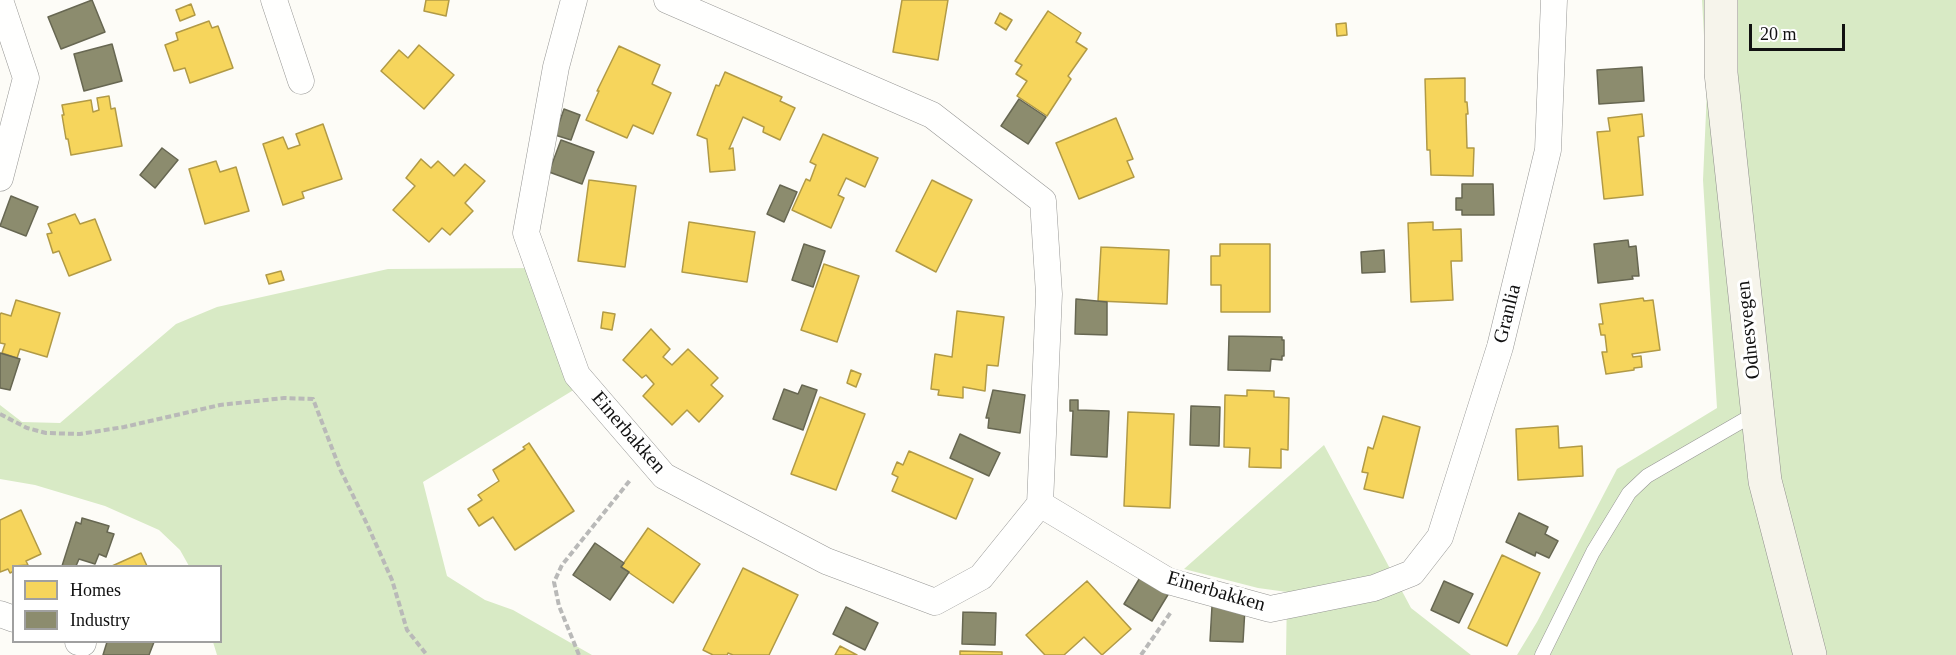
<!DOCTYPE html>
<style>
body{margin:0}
#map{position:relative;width:1956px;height:655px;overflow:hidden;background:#fdfcf7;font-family:Georgia,serif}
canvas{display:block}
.legend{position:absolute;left:12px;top:565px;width:210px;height:78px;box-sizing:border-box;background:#fff;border:2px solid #a0a0a0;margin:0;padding:8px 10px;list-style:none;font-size:18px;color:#111}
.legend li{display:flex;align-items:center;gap:12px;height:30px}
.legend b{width:30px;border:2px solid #a0a0a0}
.scale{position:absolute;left:1749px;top:24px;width:96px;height:27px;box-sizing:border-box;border:3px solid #111;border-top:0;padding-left:8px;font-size:18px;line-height:21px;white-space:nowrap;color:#111;-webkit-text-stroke:4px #fff;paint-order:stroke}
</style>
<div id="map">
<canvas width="1956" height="655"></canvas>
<ul class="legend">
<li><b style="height:16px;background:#f6d55c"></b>Homes</li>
<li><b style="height:16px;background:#8c8c6e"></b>Industry</li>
</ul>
<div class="scale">20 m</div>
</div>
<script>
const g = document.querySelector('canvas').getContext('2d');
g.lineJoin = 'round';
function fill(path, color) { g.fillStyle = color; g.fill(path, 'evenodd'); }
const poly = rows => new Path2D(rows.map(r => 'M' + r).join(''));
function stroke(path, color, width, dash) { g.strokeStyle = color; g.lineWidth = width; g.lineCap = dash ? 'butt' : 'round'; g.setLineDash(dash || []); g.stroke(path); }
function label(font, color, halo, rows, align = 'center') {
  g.font = font + ' Georgia,serif'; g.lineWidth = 6; g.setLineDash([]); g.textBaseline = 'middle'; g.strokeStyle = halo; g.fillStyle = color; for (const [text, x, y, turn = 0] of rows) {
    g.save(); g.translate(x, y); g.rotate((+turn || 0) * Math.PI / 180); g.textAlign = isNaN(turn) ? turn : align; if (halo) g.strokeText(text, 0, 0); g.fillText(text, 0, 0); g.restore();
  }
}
fill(poly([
 [1702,0,1956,0,1956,655,1517,655,1537,622,1617,469,1717,408,1703,180,1707,90],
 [542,268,585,383,423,482,447,576,485,600,513,610,592,655,217,655,213,642,220,642,220,566,189,566,180,550,159,530,105,506,35,485,0,479,0,405,22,422,60,423,176,324,217,307,388,269],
 [1324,445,1411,608,1471,655,1286,655,1287,592,1258,588,1184,569]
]), '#d8eac5');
const homes = poly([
 [426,0,449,0,446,16,424,11,426,0],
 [902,0,948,0,938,60,893,52,902,0],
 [191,4,195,15,180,21,176,10,191,4],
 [1048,11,1081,33,1076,42,1087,49,1068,76,1071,79,1047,116,1017,96,1027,81,1016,74,1022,65,1015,61,1048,11],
 [1000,13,1012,20,1006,30,995,23,1000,13],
 [209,21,212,28,218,26,233,68,190,83,185,68,174,71,165,45,178,40,176,33,209,21],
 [1346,23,1347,35,1337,36,1336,24,1346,23],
 [419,45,454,75,424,109,381,71,399,50,408,58,419,45],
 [619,46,660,65,652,84,671,93,653,134,633,125,627,138,586,120,599,91,597,91,619,46],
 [725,72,782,97,780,101,795,108,780,140,763,132,764,127,743,117,729,149,733,148,735,170,710,172,707,139,697,135,716,85,719,86,725,72],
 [1465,78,1465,102,1467,102,1468,114,1466,114,1467,148,1474,148,1473,176,1431,175,1430,150,1427,150,1425,79,1465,78],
 [109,96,111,109,115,108,122,146,71,155,68,139,66,139,62,115,64,115,62,105,91,100,93,112,99,110,97,98,109,96],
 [1642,114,1644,136,1638,137,1643,195,1604,199,1597,132,1610,131,1608,118,1642,114],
 [1116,118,1133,159,1127,161,1134,177,1079,199,1056,143,1116,118],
 [323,124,342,179,302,192,304,198,283,205,263,144,283,137,288,149,300,145,296,134,323,124],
 [823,134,878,158,865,187,846,178,838,195,844,198,831,228,792,210,806,179,810,181,816,165,810,162,823,134],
 [421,159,431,168,438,161,454,176,465,164,485,181,465,203,473,211,450,235,442,228,429,242,393,210,415,186,406,178,421,159],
 [216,161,220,172,236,167,249,211,205,224,189,169,216,161],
 [589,180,636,186,625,267,578,261,589,180],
 [932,180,972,200,936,272,896,251,932,180],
 [75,214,80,224,95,219,111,260,69,276,59,251,53,253,47,234,52,233,48,224,75,214],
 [689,222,755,232,747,282,682,272,689,222],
 [1433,222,1433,230,1461,229,1462,261,1451,261,1453,300,1411,302,1408,223,1433,222],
 [1220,244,1270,244,1270,312,1221,312,1221,285,1211,285,1211,256,1220,256,1220,244],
 [1101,247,1169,250,1167,304,1098,301,1101,247],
 [824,264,859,276,837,342,801,330,824,264],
 [281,271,284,280,269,284,266,275,281,271],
 [1643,298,1644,301,1653,300,1660,350,1632,354,1633,357,1641,356,1642,367,1634,368,1634,370,1606,374,1602,352,1607,352,1605,335,1601,335,1599,324,1603,324,1600,304,1643,298],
 [16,300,60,313,47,357,20,349,17,358,2,353,5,344,0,343,0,315,1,313,11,316,16,300],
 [957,311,1004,317,998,366,987,365,985,391,963,387,963,398,938,395,939,390,931,389,935,354,952,357,957,311],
 [603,312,615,314,612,330,601,328,603,312],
 [651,329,670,349,663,357,672,365,688,349,718,378,711,385,723,396,699,422,687,410,672,425,643,396,654,384,646,375,642,378,623,360,651,329],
 [851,370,861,374,856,387,847,383,851,370],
 [1247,390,1274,391,1274,397,1289,398,1288,450,1281,449,1281,468,1249,467,1250,448,1224,447,1225,395,1247,396,1247,390],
 [820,397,865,414,836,490,791,474,820,397],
 [1128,412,1174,414,1170,508,1124,506,1128,412],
 [1383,416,1420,427,1403,498,1364,489,1368,473,1362,472,1368,447,1373,449,1383,416],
 [1558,426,1559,448,1582,446,1583,476,1518,480,1516,429,1558,426],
 [529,443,574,511,515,550,493,517,479,526,468,509,482,500,478,495,499,481,493,470,525,449,523,447,529,443],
 [909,451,973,479,956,519,892,491,898,477,892,474,897,462,903,465,909,451],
 [21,510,41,554,26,561,28,565,14,566,14,571,10,573,8,569,0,572,0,520,21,510],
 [648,528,700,564,673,603,621,567,648,528],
 [141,553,147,566,112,566,141,553],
 [1502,555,1540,573,1507,646,1468,628,1502,555],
 [743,568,798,595,769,655,733,655,728,653,727,655,713,655,703,650,743,568],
 [1087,581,1131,629,1102,655,1084,637,1064,655,1045,655,1026,635,1087,581],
 [840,646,857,655,835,655,840,646],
 [960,651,1002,652,1002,655,960,655,960,651]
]);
fill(homes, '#f6d55c');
stroke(homes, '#b19a46', 1.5);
const industry = poly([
 [92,0,105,32,61,49,48,17,92,0],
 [112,44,122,81,84,91,74,54,112,44],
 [1642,67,1644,101,1599,104,1597,70,1642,67],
 [1019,99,1046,117,1028,144,1001,126,1019,99],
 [564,109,580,115,571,140,555,135,564,109],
 [561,140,594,152,582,184,549,172,561,140],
 [162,148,178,160,155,188,140,175,162,148],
 [1462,184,1493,184,1494,215,1462,215,1462,210,1456,210,1456,198,1462,198,1462,184],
 [780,185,797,192,784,222,767,214,780,185],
 [11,196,38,207,26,236,0,226,11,196],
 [1628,240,1629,247,1636,246,1639,276,1632,276,1633,279,1598,283,1594,244,1628,240],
 [804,244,825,251,813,287,792,280,804,244],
 [1384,250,1385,272,1362,273,1361,252,1384,250],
 [1076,299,1107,302,1107,335,1075,334,1076,299],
 [1229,336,1282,337,1282,340,1284,340,1284,356,1282,356,1282,360,1271,359,1270,371,1228,370,1229,336],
 [0,353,20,359,10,390,0,388,0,353],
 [802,385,817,390,803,430,773,419,784,389,798,394,802,385],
 [993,390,1025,395,1020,433,988,428,989,418,986,418,993,390],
 [1070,400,1078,400,1078,410,1109,411,1107,457,1071,455,1073,411,1070,411,1070,400],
 [1191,406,1220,407,1219,446,1190,445,1191,406],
 [960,434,1000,453,989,476,950,458,960,434],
 [1519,513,1548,527,1545,534,1558,541,1549,558,1536,552,1535,556,1506,542,1519,513],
 [82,518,109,526,107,532,114,534,106,557,99,554,95,564,79,559,76,566,62,566,76,522,81,524,82,518],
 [595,543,624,563,621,567,629,572,610,600,573,575,595,543],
 [1141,576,1169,593,1152,621,1124,604,1141,576],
 [1444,581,1473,594,1459,623,1431,610,1444,581],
 [1212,606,1245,608,1243,642,1210,641,1212,606],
 [846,607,878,623,865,650,833,634,846,607],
 [963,612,996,613,995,645,962,644,963,612],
 [107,642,154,642,149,655,103,655,107,642]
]);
fill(industry, '#8c8c6e');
stroke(industry, '#676752', 1.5);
const lane = poly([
 [1542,655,1593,552,1629,493,1647,476,1756,413]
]);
const street = poly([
 [274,0,301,81],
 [574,0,556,67,526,233,577,375,664,476,826,561,935,602,981,577,1040,504,1049,294,1043,201,932,115,667,0],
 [0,178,26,78,0,0],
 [1040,504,1168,581,1270,609,1374,588,1412,573,1440,537,1500,347,1548,150,1554,0],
 [0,614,14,619],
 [78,642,83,643]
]);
const secondary = poly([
 [1721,0,1721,73,1765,481,1810,655]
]);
stroke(lane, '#979795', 15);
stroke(street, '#979795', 27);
stroke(secondary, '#8e8d8b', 34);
stroke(poly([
 [0,414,27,428,46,433,80,434,124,427,220,405,284,398,313,399,340,469,367,524,392,580,407,630,427,655],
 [579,655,559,606,554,582,562,565,631,479],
 [1141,655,1171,612]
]), '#b9b9b8', 4, [6, 3]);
stroke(lane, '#fffffe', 14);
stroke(street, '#fffffe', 26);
stroke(secondary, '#f6f4eb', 33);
label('20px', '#111', '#fff', [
 ["Granlia",1508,314,-76],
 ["Odnesvegen",1749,330,-96],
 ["Einerbakken",628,433,49],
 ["Einerbakken",1216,592,16]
]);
</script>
